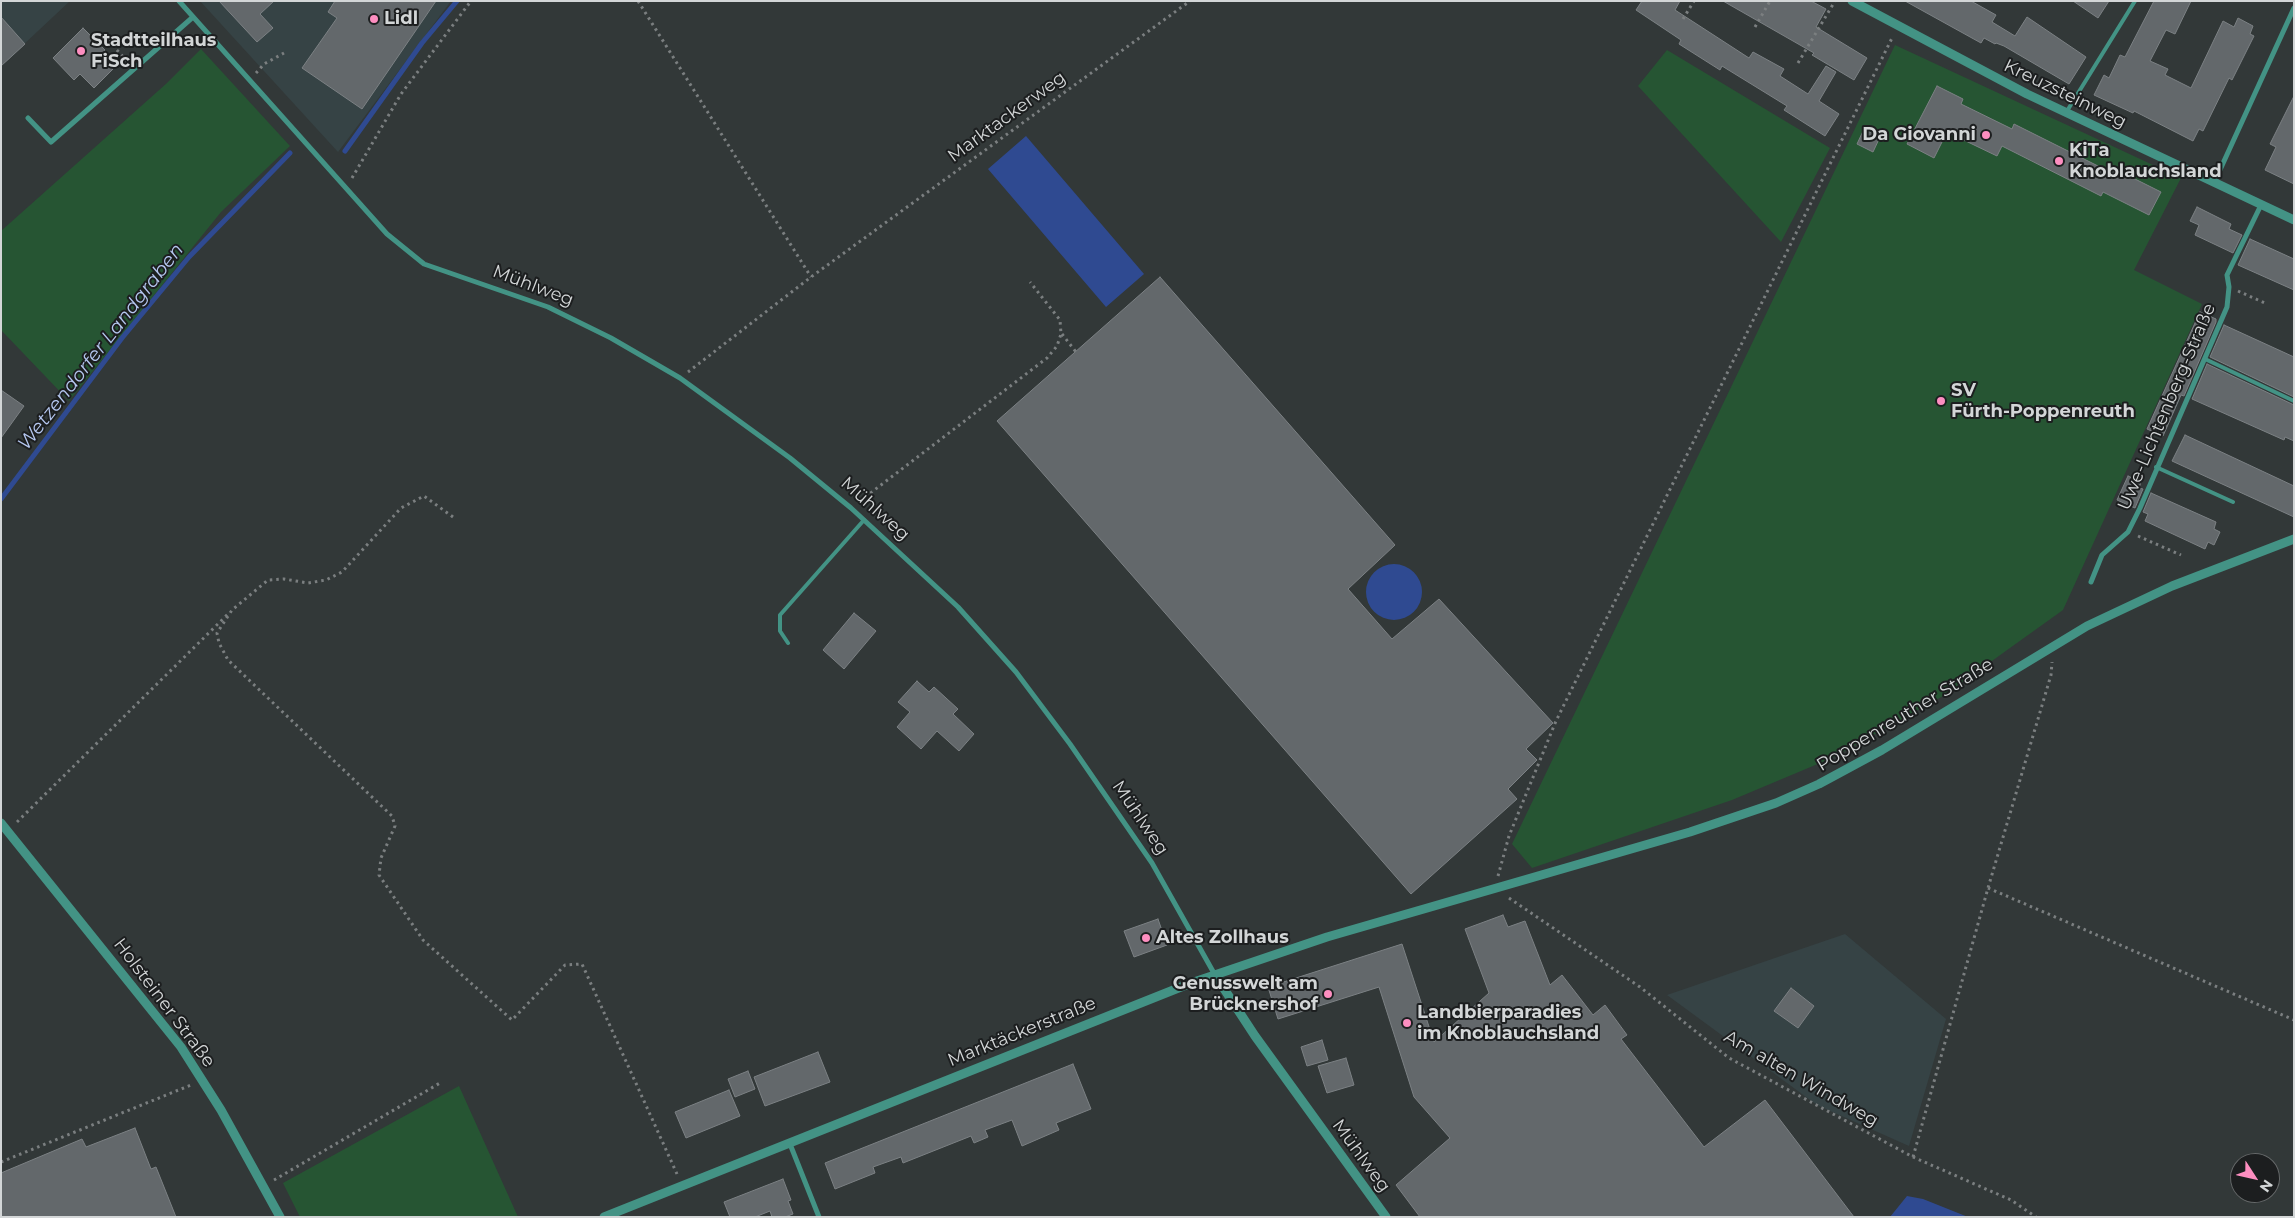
<!DOCTYPE html>
<meta charset="utf-8">
<style>
body{margin:0}
#map{position:relative;width:2295px;height:1218px;overflow:hidden;background:#323838;font-family:Montserrat,sans-serif}
canvas{display:block}
.frame{position:absolute;inset:0;border:2px solid #d3d6d7;pointer-events:none}
.north{position:absolute;left:2230px;top:1153px;width:50px;height:50px;box-sizing:border-box;background:#1c1e1f;border:1px solid #656869;border-radius:50%;rotate:125deg;font-size:14px;font-weight:700;line-height:20px;text-align:center;color:#d3d6d7}
.north::after{content:'';display:block;margin:auto;width:18px;height:22px;background:#fd8ec0;clip-path:polygon(50% 0,100% 100%,50% 72%,0 100%)}
</style>
<div id="map">
<canvas width="2295" height="1218"></canvas>
<div class="frame"></div>
<div class="north">N</div>
</div>
<script>
const g = document.querySelector('canvas').getContext('2d');
g.lineJoin = 'round';
function fill(path, color) { g.fillStyle = color; g.fill(path, 'evenodd'); }
const poly = rows => new Path2D(rows.map(r => 'M' + r).join(''));
function stroke(path, color, width, dash) { g.strokeStyle = color; g.lineWidth = width; g.lineCap = dash ? 'butt' : 'round'; g.setLineDash(dash || []); g.stroke(path); }
function label(font, color, halo, rows, align = 'center') {
  g.font = font + ' Montserrat,sans-serif'; g.lineWidth = 4; g.setLineDash([]); g.textBaseline = 'middle'; g.strokeStyle = halo; g.fillStyle = color; for (const [text, x, y, turn = 0] of rows) {
    g.save(); g.translate(x, y); g.rotate((+turn || 0) * Math.PI / 180); g.textAlign = isNaN(turn) ? turn : align; if (halo) g.strokeText(text, 0, 0); g.fillText(text, 0, 0); g.restore();
  }
}
fill(poly([
 [1,1,70,1,7,60,1,53],
 [200,1,451,1,338,152],
 [1845,934,1946,1019,1909,1146,1817,1105,1667,995]
]), '#364345');
fill(poly([
 [1895,45,2181,178,2134,270,2202,304,2063,610,1943,696,1832,758,1732,800,1532,868,1512,844],
 [201,49,290,146,221,212,69,401,1,330,1,231,167,83],
 [1667,50,1830,148,1781,242,1638,86],
 [459,1086,518,1217,300,1217,283,1183]
]), '#265533');
fill(poly([
 [1026,136,1144,274,1106,307,988,169],
 '1366 592a28 28 0 1 1 56 0a28 28 0 1 1-56 0Z',
 [1907,1196,1923,1199,1968,1217,1890,1217]
]), '#2f4a91');
stroke(poly([
 [345,151,422,43,457,1],
 [1,499,122,338,189,257,290,153]
]), '#2f4a91', 5);
const building = poly([
 [219,1,274,1,260,14,273,28,257,42,219,1],
 [335,1,436,1,362,109,302,68,337,18,328,12,335,1],
 [1642,1,1680,1,1675,10,1749,58,1753,52,1784,69,1780,76,1808,94,1826,66,1836,72,1819,101,1839,114,1825,136,1784,110,1787,106,1722,66,1720,70,1679,44,1681,40,1636,10,1642,1],
 [1723,1,1811,1,1826,9,1816,27,1867,58,1854,80,1812,55,1814,53,1723,1],
 [1905,1,1971,1,1996,15,1992,22,2015,36,2027,17,2086,57,2069,84,2004,46,1996,43,1995,44,1984,38,1981,43,1905,1],
 [2073,1,2109,1,2098,18,2073,1],
 [2154,1,2191,1,2175,34,2166,30,2150,61,2168,69,2165,75,2191,88,2223,21,2234,27,2238,18,2253,26,2250,34,2254,36,2232,80,2229,78,2203,131,2199,129,2193,141,2134,111,2133,113,2094,95,2104,75,2109,78,2120,55,2125,57,2154,1],
 [1,17,25,44,1,66,1,17],
 [83,28,105,50,101,54,114,68,94,88,80,74,74,80,53,58,83,28],
 [1937,86,1963,99,1961,104,2012,129,2014,124,2112,173,2115,169,2161,192,2149,215,2103,192,2101,196,2002,146,1997,156,1947,132,1934,158,1907,144,1937,86],
 [2294,96,2294,184,2265,170,2276,147,2270,144,2294,96],
 [1864,129,1880,137,1873,152,1857,144,1864,129],
 [2197,207,2231,224,2229,229,2242,235,2233,253,2195,235,2199,225,2190,221,2197,207],
 [2250,239,2294,259,2294,290,2238,265,2250,239],
 [1160,277,1395,545,1348,589,1392,639,1439,599,1553,723,1526,749,1537,760,1508,789,1517,799,1411,894,997,421,1160,277],
 [2200,312,2216,319,2216,322,2184,396,2181,395,2163,436,2147,429,2200,312],
 [2224,325,2294,357,2294,397,2210,357,2224,325],
 [2207,364,2294,405,2294,441,2285,437,2284,440,2192,399,2207,364],
 [1,390,24,406,1,438,1,390],
 [2185,435,2294,486,2294,517,2172,461,2185,435],
 [2128,476,2141,482,2139,488,2143,489,2135,508,2117,500,2128,476],
 [2151,493,2216,522,2214,529,2220,532,2214,545,2208,542,2205,549,2145,521,2148,514,2143,512,2151,493],
 [854,613,876,631,844,669,823,650,854,613],
 [917,681,929,692,934,687,958,709,953,714,974,734,959,751,937,731,921,749,897,727,910,712,898,702,917,681],
 [1503,915,1508,927,1525,921,1550,985,1562,975,1593,1015,1605,1005,1627,1035,1621,1039,1704,1147,1765,1100,1854,1217,1420,1217,1396,1185,1450,1138,1414,1097,1379,987,1278,1019,1268,987,1402,944,1434,1042,1489,993,1465,929,1503,915],
 [1158,919,1167,945,1134,957,1124,931,1158,919],
 [1791,988,1814,1006,1798,1028,1774,1011,1791,988],
 [1322,1040,1328,1060,1307,1066,1301,1047,1322,1040],
 [818,1052,830,1082,765,1106,754,1077,818,1052],
 [1346,1058,1354,1085,1327,1093,1318,1066,1346,1058],
 [1073,1064,1091,1109,1056,1123,1059,1130,1022,1146,1012,1120,985,1130,988,1137,974,1143,971,1136,903,1163,901,1157,873,1167,875,1173,835,1189,825,1163,1073,1064],
 [748,1071,755,1089,735,1097,728,1079,748,1071],
 [729,1090,740,1116,686,1138,675,1112,729,1090],
 [135,1128,151,1169,156,1167,176,1217,1,1217,1,1173,82,1139,86,1147,135,1128],
 [783,1179,791,1200,788,1201,793,1214,785,1217,772,1217,770,1211,755,1217,730,1217,724,1202,783,1179]
]);
fill(building, '#63686b');
stroke(building, '#7c8184', 1);
stroke(poly([
 [638,1,811,277],
 [1683,19,1694,1],
 [1755,27,1770,1],
 [94,39,101,33,127,61],
 [1798,63,1835,1],
 [256,73,264,64,284,53],
 [352,178,401,94,471,1],
 [2238,291,2267,304],
 [1062,334,1076,352],
 [688,372,811,277,1190,1],
 [860,501,1047,358,1057,346,1061,334,1060,320,1030,282],
 [453,517,424,496,401,508,342,572,326,580,308,583,284,579,268,580,232,610,217,633,219,643,228,660,392,816,395,826,381,858,379,875,423,940,512,1020,565,965,582,964,677,1174],
 [2138,536,2181,555],
 [17,822,228,614],
 [1498,876,1509,836,1556,721,1893,36],
 [1988,888,2294,1020],
 [1509,898,1640,987,1729,1058,1913,1157,2011,1200,2036,1217],
 [1913,1157,1988,888,2051,675,2052,662],
 [1,1162,191,1085],
 [274,1180,440,1083]
]), '#7b7f80', 3, [2.5, 4]);
stroke(poly([
 [2067,111,2135,1],
 [2205,359,2294,401],
 [2156,467,2233,502],
 [788,643,780,631,780,615,864,520]
]), '#439385', 4);
stroke(poly([
 [179,1,387,234,424,264,548,307,611,338,680,378,790,458,851,508,958,607,1016,672,1070,744,1152,863,1215,975],
 [28,118,51,142,193,17],
 [2214,183,2294,8],
 [2091,582,2102,555,2128,532,2140,508,2227,307,2229,287,2227,275,2261,205],
 [790,1144,819,1217]
]), '#439385', 5);
stroke(poly([
 [1852,1,2027,94,2294,220],
 [1,823,181,1047,221,1110,280,1217],
 [1215,975,1255,1036,1386,1217],
 [604,1217,1191,983,1327,937,1690,832,1776,803,1819,784,1882,750,2087,626,2172,586,2294,539]
]), '#439385', 9);
for (const [x, y, r, color] of [
 [374,19,5,"#fd8ec0"],
 [81,51,5,"#fd8ec0"],
 [1986,135,5,"#fd8ec0"],
 [2059,161,5,"#fd8ec0"],
 [1941,401,5,"#fd8ec0"],
 [1146,938,5,"#fd8ec0"],
 [1328,994,5,"#fd8ec0"],
 [1407,1023,5,"#fd8ec0"]
]) { const dot = new Path2D(); dot.arc(x, y, r, 0, 2 * Math.PI); g.fillStyle = color; g.fill(dot); stroke(dot, '#1c1e1f', 2); }
label('bold 18px', '#d3d6d7', '#1c1e1f', [
 ["Lidl",384,19],
 ["Stadtteilhaus",91,41],
 ["FiSch",91,62],
 ["Da Giovanni",1976,135,"right"],
 ["KiTa",2069,151],
 ["Knoblauchsland",2069,172],
 ["SV",1951,391],
 ["Fürth-Poppenreuth",1951,412],
 ["Altes Zollhaus",1156,938],
 ["Genusswelt am",1318,984,"right"],
 ["Brücknershof",1318,1005,"right"],
 ["Landbierparadies",1417,1013],
 ["im Knoblauchsland",1417,1034]
], 'left');
label('18px', '#d3d6d7', '#1c1e1f', [
 ["Kreuzsteinweg",2065,94,26],
 ["Marktackerweg",1007,117,-36],
 ["Mühlweg",533,286,21],
 ["Uwe-Lichtenberg-Straße",2167,407,-67],
 ["Mühlweg",875,509,42],
 ["Poppenreuther Straße",1905,715,-31],
 ["Mühlweg",1140,818,56],
 ["Holsteiner Straße",164,1003,53],
 ["Marktäckerstraße",1022,1032,-22],
 ["Am alten Windweg",1801,1079,30],
 ["Mühlweg",1361,1156,54]
]);
label('italic 19px', '#b5c7f0', '#1c1e1f', [
 ["Wetzendorfer Landgraben",101,347,-52]
]);
</script>
